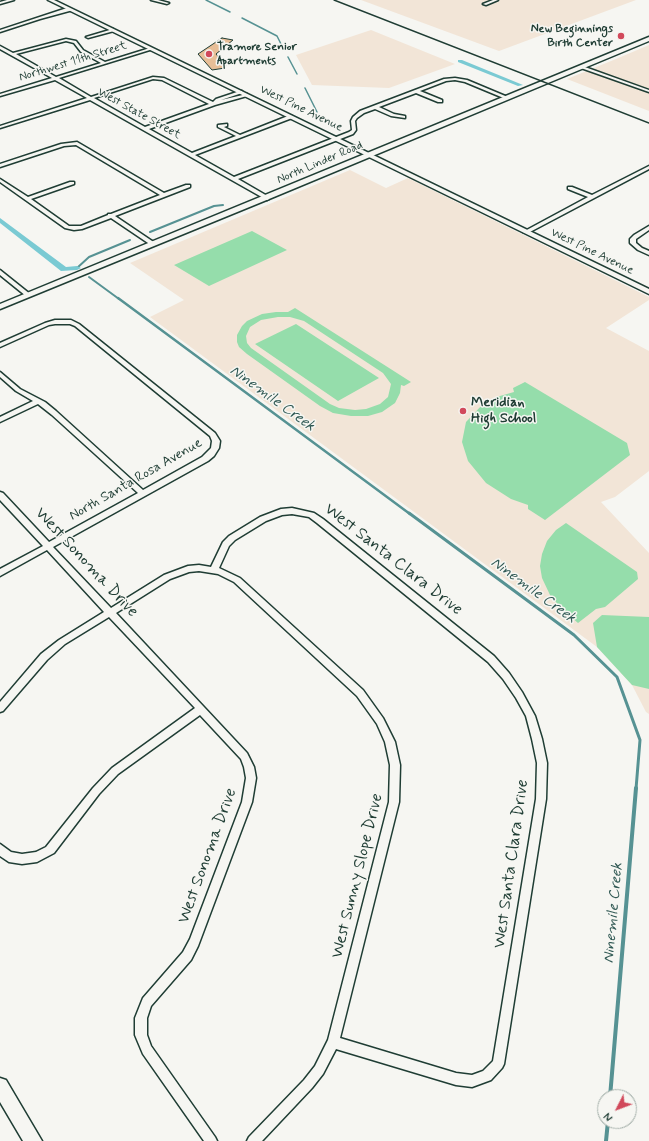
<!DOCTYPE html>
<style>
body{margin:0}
#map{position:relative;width:649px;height:1141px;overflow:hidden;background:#f6f6f2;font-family:Mynerve,sans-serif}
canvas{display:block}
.north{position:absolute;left:597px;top:1089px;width:40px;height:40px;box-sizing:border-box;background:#f6f6f2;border:1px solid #a0aca6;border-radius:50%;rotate:228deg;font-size:11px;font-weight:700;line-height:16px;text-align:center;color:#1f3d34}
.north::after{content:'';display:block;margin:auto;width:14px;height:18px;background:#d1495b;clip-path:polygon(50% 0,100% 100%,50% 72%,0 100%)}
</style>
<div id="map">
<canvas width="649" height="1141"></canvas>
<div class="north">N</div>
</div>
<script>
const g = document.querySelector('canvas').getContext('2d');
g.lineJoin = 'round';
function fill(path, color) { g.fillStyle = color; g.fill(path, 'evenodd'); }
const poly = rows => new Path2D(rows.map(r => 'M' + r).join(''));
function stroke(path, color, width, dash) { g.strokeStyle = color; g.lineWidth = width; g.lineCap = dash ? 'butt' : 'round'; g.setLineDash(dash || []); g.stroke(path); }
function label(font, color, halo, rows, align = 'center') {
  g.font = font + ' Mynerve,sans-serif'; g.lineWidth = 3; g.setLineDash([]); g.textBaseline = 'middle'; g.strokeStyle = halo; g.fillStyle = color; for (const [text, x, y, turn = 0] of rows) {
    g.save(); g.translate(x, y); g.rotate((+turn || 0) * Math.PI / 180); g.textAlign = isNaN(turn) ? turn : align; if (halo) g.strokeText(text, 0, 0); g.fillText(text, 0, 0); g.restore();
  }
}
fill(poly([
 [361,0,636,0,499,51],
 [371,30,455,64,389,88,312,85,296,55],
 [649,45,649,111,567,79,616,59],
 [350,170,386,188,408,178,649,297,649,300,606,328,649,351,649,471,615,497,601,502,649,553,649,714,646,712,632,685,597,647,150,317,184,300,130,263]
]), '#f2e5d7');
fill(poly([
 [252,231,287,250,209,286,174,265],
 [295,308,411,382,404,386,401,385,400,393,395,403,382,412,368,416,351,416,333,413,320,406,247,354,239,347,237,342,237,335,242,326,247,321,262,314,276,312,288,312],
 [278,317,290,317,304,321,383,373,391,384,388,397,380,404,366,409,355,410,339,408,330,404,251,348,247,343,246,336,250,327,261,320],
 [296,324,379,378,338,401,255,344],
 [525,382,627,443,630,455,545,520,528,509,528,505,511,499,486,483,468,461,462,442,466,422,482,405,500,396,514,392,513,388],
 [566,523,637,572,638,579,605,607,596,609,578,623,561,608,550,595,542,578,540,566,542,554,547,541,556,530],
 [602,615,649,617,649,689,632,685,597,647,593,623]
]), '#95ddab');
stroke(poly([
 [206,0,230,12],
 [242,18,277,36,282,46],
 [288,57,297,74],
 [305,88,317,112]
]), '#569293', 1.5);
stroke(poly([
 [150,232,214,206,223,205],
 [77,268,89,257,130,240],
 [89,277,119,299]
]), '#569293', 2);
stroke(poly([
 [118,298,410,514]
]), '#569293', 2.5);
stroke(poly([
 [409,513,574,635,617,677,640,740,636,789]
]), '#569293', 3);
stroke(poly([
 [610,1097,636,788],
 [606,1141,608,1121]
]), '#569293', 4);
fill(poly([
 [458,60,462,60,523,85,518,86,458,62,458,60],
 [0,218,66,267,77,266,81,268,77,270,61,271,0,223,0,218]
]), '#7acad3');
const building = poly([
 [222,38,233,40,216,54,226,66,224,67,225,68,212,70,198,54,222,38]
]);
fill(building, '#e7be97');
stroke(building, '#1f3d34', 1);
const minor = poly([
 [151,0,158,0,169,3,167,4,151,0],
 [493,0,498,0,486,5,483,4,493,0],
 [67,8,73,10,40,19,0,32,0,30,67,8],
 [113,29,114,31,88,38,86,37,113,29],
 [66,39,76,41,83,50,105,62,150,48,153,49,59,78,91,97,153,77,164,78,213,102,216,99,240,91,242,91,242,93,221,100,247,94,247,96,215,105,149,129,192,153,236,136,218,127,218,125,227,124,227,126,224,127,240,135,288,116,292,116,292,118,195,155,234,177,349,132,352,130,351,121,353,117,360,111,444,79,455,78,467,80,510,98,506,99,465,82,455,80,446,81,420,91,442,100,442,102,438,102,416,93,379,107,394,114,405,116,405,118,391,116,375,109,364,113,357,118,355,121,356,130,353,134,238,179,269,197,269,199,267,200,90,100,0,128,0,126,87,98,55,80,0,96,0,94,52,78,0,49,0,46,13,53,66,39],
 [66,41,74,43,81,52,101,63,56,77,16,54,66,41],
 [153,79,162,80,209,104,145,127,94,98,153,79],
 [582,66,649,90,649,92,581,68,582,66],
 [77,142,164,193,186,185,190,185,190,187,115,216,155,243,155,245,151,245,111,218,82,229,74,230,65,228,0,182,0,179,28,197,70,182,74,182,74,184,31,199,69,226,81,226,108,215,108,214,111,214,160,195,76,145,64,146,0,167,0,164,61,144,77,142],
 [649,166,649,169,528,233,523,232,588,197,568,189,568,187,572,187,592,195,649,166],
 [649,226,649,230,636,239,636,243,642,248,649,251,649,255,638,250,630,243,630,239,634,235,649,226],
 [0,270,30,294,30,296,26,296,0,275,0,270],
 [55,320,71,320,79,324,215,433,220,441,219,448,214,456,208,461,53,547,111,608,164,575,188,566,199,565,211,567,223,542,229,536,260,517,281,509,292,508,314,513,323,519,494,656,509,673,522,692,535,716,542,739,547,763,546,799,504,1064,502,1068,491,1080,472,1087,456,1085,336,1049,323,1074,312,1088,262,1141,247,1141,249,1137,304,1080,315,1066,328,1040,389,802,390,765,385,742,377,724,357,696,234,582,218,574,199,571,189,572,170,579,116,613,247,753,254,767,256,778,252,802,198,946,191,960,151,1006,147,1018,147,1035,151,1046,215,1137,217,1141,204,1141,143,1054,135,1035,135,1018,143,998,183,952,190,939,242,802,246,778,244,767,241,759,200,715,118,774,99,794,54,853,37,862,22,864,9,862,0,856,0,844,11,852,22,854,36,852,46,847,93,788,112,768,195,708,109,617,65,644,47,660,3,711,0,712,0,702,41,654,59,640,104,612,47,550,0,576,0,569,43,546,0,500,0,492,3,493,49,542,138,493,52,415,38,404,0,422,0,417,33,401,16,391,0,377,0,372,20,389,45,402,56,411,143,490,202,457,211,448,212,441,210,436,75,326,70,324,55,324,49,325,0,347,0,343,45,323,55,320],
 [292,514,309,517,317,523,488,662,503,679,516,698,526,716,532,739,537,763,536,799,493,1061,483,1071,472,1075,456,1073,340,1038,399,802,400,765,395,742,383,718,363,690,240,578,219,568,229,546,235,540,266,521,282,515,292,514]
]);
const tertiary = poly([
 [7,0,14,0,0,4,0,2,7,0],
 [48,0,54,0,649,289,649,294,48,0]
]);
const secondary = poly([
 [649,37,649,41,269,199,0,309,0,304,649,37],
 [0,1078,6,1080,42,1141,23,1141,0,1102,0,1078]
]);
stroke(minor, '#1f3d34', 3);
stroke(tertiary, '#1f3d34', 3);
stroke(secondary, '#1f3d34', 3);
fill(minor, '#f6f6f2');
fill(tertiary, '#f6f6f2');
fill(secondary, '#f6f6f2');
stroke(poly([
 [334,0,649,123]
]), '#1f3d34', 1.5);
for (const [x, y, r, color] of [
 [621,36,4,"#d1495b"],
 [209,54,4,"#d1495b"],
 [463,411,4,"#d1495b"]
]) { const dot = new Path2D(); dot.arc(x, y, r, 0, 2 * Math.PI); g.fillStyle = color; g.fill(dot); stroke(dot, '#f6f6f2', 1.5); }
label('bold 12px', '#1f3d34', '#f6f6f2', [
 ["New Beginnings",613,29],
 ["Birth Center",613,43],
 ["Tramore Senior",217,47,"left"],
 ["Apartments",217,61,"left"]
], 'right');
label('12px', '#1f3d34', '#f6f6f2', [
 ["Northwest 11th Street",73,62,-17],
 ["West Pine Avenue",301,109,26],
 ["West State Street",139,114,29],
 ["North Linder Road",320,163,-23],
 ["West Pine Avenue",592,252,26]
]);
label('bold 14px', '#1f3d34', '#f6f6f2', [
 ["Meridian",471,403],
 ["High School",471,419]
], 'left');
label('14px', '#1f3d34', '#f6f6f2', [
 ["North Santa Rosa Avenue",136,480,-30]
]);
label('italic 15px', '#315954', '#f6f6f2', [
 ["Ninemile Creek",272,399,36],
 ["Ninemile Creek",533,591,36],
 ["Ninemile Creek",614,913,-85]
]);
label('17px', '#1f3d34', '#f6f6f2', [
 ["West Santa Clara Drive",393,560,38],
 ["West Sonoma Drive",86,563,47],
 ["West Sonoma Drive",208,856,-70],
 ["West Santa Clara Drive",512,864,-82],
 ["West Sunny Slope Drive",358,876,-76]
]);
</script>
